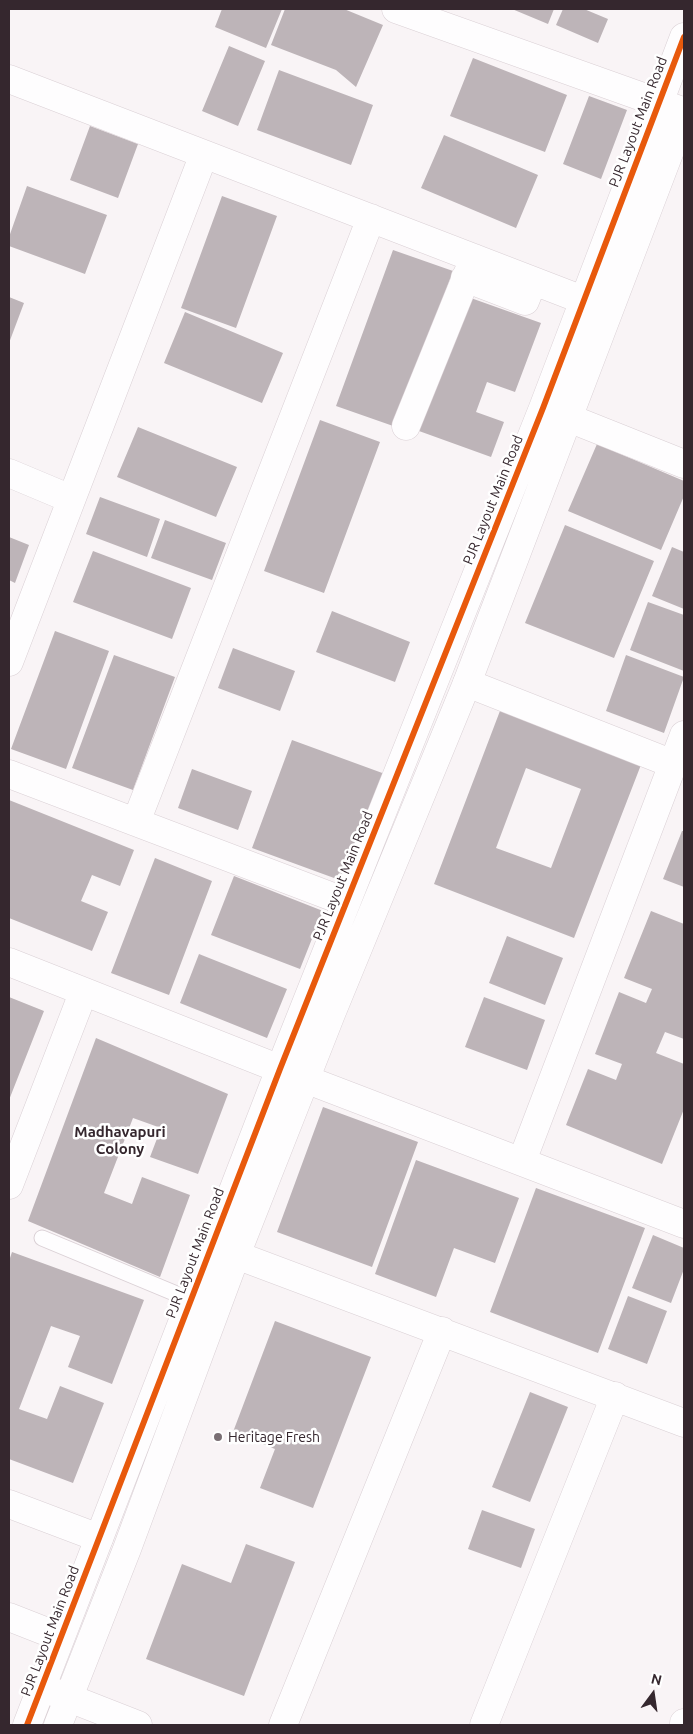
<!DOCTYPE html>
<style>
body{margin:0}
#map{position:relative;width:693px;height:1734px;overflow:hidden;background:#f9f4f6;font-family:Ubuntu,sans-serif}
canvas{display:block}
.frame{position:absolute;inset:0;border:10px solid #35272e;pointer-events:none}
.north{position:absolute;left:628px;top:1669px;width:50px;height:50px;-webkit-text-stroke:4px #fff;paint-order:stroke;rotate:14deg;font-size:14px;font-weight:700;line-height:20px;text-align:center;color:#35272e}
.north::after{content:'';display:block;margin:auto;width:18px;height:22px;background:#35272e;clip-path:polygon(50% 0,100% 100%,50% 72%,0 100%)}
</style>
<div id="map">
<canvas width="693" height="1734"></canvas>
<div class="frame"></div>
<div class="north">N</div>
</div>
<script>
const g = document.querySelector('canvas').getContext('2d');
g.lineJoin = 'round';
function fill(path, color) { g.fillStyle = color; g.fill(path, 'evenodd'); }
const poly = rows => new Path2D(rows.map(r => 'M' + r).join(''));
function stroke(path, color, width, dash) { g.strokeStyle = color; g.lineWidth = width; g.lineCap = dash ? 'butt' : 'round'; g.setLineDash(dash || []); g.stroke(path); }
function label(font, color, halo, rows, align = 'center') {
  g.font = font + ' Ubuntu,sans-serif'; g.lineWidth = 5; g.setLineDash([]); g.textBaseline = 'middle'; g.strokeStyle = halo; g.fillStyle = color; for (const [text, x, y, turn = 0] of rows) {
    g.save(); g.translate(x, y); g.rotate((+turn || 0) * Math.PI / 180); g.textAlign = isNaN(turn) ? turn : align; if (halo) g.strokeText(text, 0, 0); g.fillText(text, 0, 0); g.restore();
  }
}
fill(poly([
 [222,9,282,9,266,48,215,27],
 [285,9,344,9,383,25,356,87,336,70,271,45],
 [512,9,554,9,548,24],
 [563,9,584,9,608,19,598,43,556,25],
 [229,46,265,61,238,126,202,111],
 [473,58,567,95,545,152,450,116],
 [279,70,373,105,351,165,257,130],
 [589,96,627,110,601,179,563,164],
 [90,126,138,144,118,198,70,180],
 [444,135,538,175,516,228,421,188],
 [27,186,107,215,85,274,9,246,9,237],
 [222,196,277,216,236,328,181,308],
 [393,250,453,271,396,427,336,406],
 [9,297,24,303,9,343],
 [468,297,541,323,515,392,487,382,476,412,504,422,491,457,419,431],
 [185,312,283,353,262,403,164,363],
 [320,420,380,442,324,593,264,571],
 [138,427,237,467,216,517,117,477],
 [597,444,684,481,684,496,661,550,568,511],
 [100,497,160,519,147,557,86,534],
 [165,520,226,543,212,580,151,558],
 [565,525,654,561,614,658,525,623],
 [9,537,29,545,15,583,9,580],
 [672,547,684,552,684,609,652,596],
 [93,551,191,588,172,639,73,602],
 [648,602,684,615,684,671,630,650],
 [332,611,410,642,395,682,316,652],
 [55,631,109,651,66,769,11,749],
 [233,648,295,671,280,711,218,688],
 [114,655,175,677,133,790,72,768],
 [626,655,684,677,664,733,606,711],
 [503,703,644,757,574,938,434,884],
 [526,768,581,789,551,868,496,848],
 [292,740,385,774,345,882,252,848],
 [192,769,252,791,238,830,178,808],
 [9,800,134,850,120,886,92,875,81,901,108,912,92,951,9,918],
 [682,831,684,831,684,887,663,879],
 [155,858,212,881,169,995,111,973],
 [234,876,323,911,300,969,211,935],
 [651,911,684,924,684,1039,665,1032,656,1053,684,1064,684,1109,662,1164,566,1125,588,1069,616,1080,622,1064,595,1054,619,992,646,1003,652,989,624,978],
 [507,936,563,958,545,1005,489,983],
 [199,954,287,989,267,1038,180,1003],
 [9,997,44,1011,9,1100],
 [484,997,545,1020,527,1070,465,1047],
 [96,1038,228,1094,198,1174,150,1157,161,1128,133,1118,104,1193,132,1204,142,1177,190,1195,160,1277,28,1221],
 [323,1107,418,1142,372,1267,277,1232],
 [416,1160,519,1198,495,1263,454,1248,436,1297,375,1274],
 [536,1188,645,1228,598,1353,490,1312],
 [653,1235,684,1248,684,1269,671,1303,632,1288],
 [12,1252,144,1300,112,1384,68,1367,80,1336,51,1326,19,1409,47,1419,60,1386,104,1403,73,1483,9,1459,9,1261],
 [628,1296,667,1311,647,1364,608,1349],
 [275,1321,371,1357,313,1508,260,1488,275,1449,233,1432],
 [530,1392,568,1407,530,1502,492,1487],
 [482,1510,535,1529,521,1568,468,1549],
 [246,1544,295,1562,244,1696,146,1659,182,1564,231,1583]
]), '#bdb4b8');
const service = poly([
 [42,1238,191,1300]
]);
const minor = poly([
 [396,9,682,111],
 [9,79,583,300],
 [465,278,525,301,533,281],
 [546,409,684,464],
 [406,426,474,258],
 [9,473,71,499],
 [9,662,204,154],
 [467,683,673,764],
 [9,774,346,902],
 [136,822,371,218],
 [9,962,280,1069],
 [305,1079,684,1224],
 [522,1161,684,735],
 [9,1185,83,993],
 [236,1255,684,1423],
 [9,1504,99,1538],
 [9,1617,60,1637],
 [41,1687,138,1725],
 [283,1725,442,1331],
 [484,1725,615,1396],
 [684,1725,684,1723]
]);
const tertiary = poly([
 [27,1725,280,1069,543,408,684,37],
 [58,1725,127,1549,236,1255,331,1014,467,683,684,114]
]);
stroke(service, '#dad0d5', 17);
stroke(minor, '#dad0d5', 29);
stroke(tertiary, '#dad0d5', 29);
stroke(service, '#fefdfe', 15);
stroke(minor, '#fefdfe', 28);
stroke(tertiary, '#fefdfe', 28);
stroke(poly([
 [27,1725,280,1069,543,408,684,37]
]), '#e8590c', 6);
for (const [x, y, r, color] of [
 [218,1437,5,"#7a6f74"]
]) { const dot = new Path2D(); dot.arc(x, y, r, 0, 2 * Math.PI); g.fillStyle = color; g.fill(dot); stroke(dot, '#fff', 2); }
label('14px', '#35272e', '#fff', [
 ["PJR Layout Main Road",638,122,-69],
 ["PJR Layout Main Road",493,500,-68],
 ["PJR Layout Main Road",343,876,-68],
 ["PJR Layout Main Road",195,1253,-69],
 ["PJR Layout Main Road",50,1631,-69]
]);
label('14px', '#35272e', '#fff', [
 ["Heritage Fresh",228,1437]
], 'left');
label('bold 15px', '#35272e', '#fff', [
 ["Madhavapuri",120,1132],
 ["Colony",120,1149]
]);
</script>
